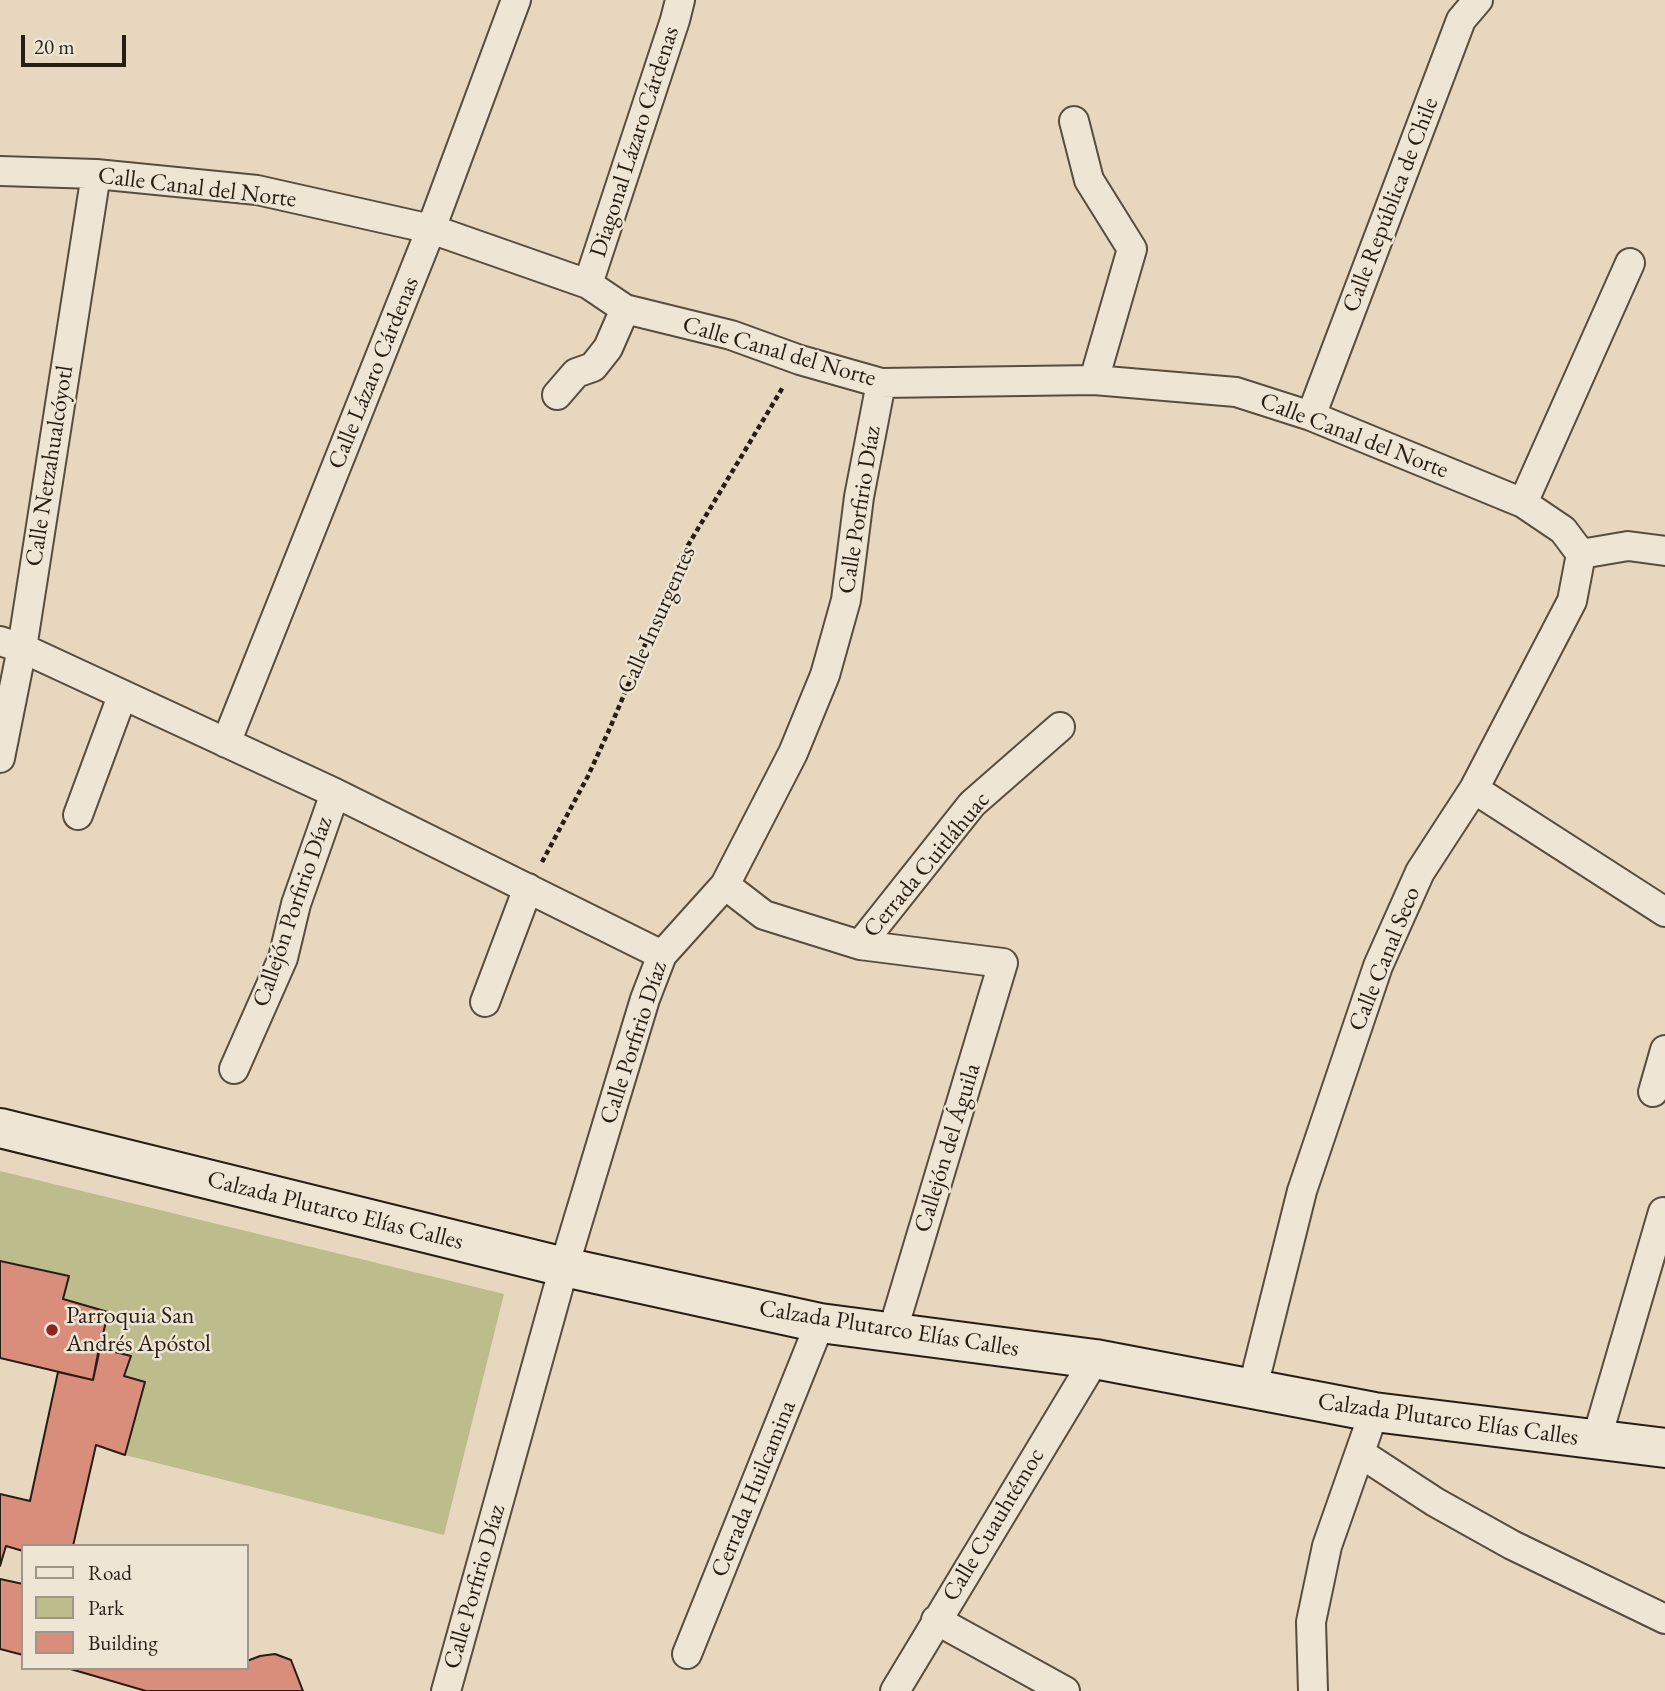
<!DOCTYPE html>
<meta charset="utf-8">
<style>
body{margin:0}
#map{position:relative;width:1665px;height:1691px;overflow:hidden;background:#e6d7be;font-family:"EB Garamond",serif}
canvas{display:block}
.legend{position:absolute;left:21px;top:1544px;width:228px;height:126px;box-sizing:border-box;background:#efe5d5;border:2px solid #9f9588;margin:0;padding:9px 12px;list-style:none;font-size:21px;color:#281d14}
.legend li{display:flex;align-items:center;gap:14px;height:35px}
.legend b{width:35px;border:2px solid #9f9588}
.scale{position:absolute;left:21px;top:35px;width:105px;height:32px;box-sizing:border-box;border:4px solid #281d14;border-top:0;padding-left:9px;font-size:21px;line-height:24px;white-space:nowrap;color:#281d14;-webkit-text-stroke:5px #efe5d5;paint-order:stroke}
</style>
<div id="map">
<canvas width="1665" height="1691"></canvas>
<ul class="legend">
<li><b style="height:9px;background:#efe5d5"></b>Road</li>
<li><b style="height:19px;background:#bdbc8c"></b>Park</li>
<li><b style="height:19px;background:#d98d7b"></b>Building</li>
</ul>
<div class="scale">20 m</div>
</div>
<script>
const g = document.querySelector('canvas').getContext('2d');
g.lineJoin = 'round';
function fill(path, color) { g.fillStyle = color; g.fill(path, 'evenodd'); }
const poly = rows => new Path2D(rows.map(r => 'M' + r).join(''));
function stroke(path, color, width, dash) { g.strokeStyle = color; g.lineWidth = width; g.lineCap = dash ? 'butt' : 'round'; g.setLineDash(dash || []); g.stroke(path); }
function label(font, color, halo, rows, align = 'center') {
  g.font = font + ' "EB Garamond",serif'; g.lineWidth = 5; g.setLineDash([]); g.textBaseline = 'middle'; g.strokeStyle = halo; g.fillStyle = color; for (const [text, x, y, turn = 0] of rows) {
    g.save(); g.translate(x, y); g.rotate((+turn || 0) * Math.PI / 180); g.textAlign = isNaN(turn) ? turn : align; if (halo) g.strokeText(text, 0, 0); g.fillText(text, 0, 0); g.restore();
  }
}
fill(poly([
 [0,1171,504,1294,444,1535,125,1455,144,1382,124,1376,131,1356,99,1348,108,1312,63,1299,69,1276,0,1261]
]), '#bdbc8c');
const building = poly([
 [0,1261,69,1276,63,1299,108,1312,93,1380,0,1358,0,1261],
 [99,1348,131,1356,124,1376,145,1382,125,1455,96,1445,73,1546,23,1546,23,1551,6,1546,0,1566,0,1494,30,1501,58,1372,93,1380,99,1348],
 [0,1579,23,1584,23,1655,0,1649,0,1579],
 [275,1654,291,1660,303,1691,146,1691,67,1668,247,1668,247,1661,260,1656,275,1654]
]);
fill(building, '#d98d7b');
stroke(building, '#281d14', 2);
const minor = poly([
 [1074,121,1089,180,1132,249,1094,380],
 [0,171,96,174,257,190,431,229,588,284,625,309,731,335,800,360,881,383,1094,380,1236,392,1311,416,1523,503,1563,530,1581,554,1628,546,1665,551],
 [588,284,675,20,680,0],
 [557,395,576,373,593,367,608,348,625,309],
 [1311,416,1461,20,1478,0],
 [1523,503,1630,263],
 [0,641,22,648,335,793,662,955],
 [226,743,431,229,516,0],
 [0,758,22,648,96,174],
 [1474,789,1665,912],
 [78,815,122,696],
 [725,885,764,915,860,945,1003,963,892,1333],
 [860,945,972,804,1060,727],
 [485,1002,528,888],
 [234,1069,283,958,296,904,335,793],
 [1653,1092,1665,1050],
 [1252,1391,1302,1191,1378,966,1420,872,1474,789,1572,601,1581,554],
 [1596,1441,1663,1212],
 [1360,1453,1435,1502,1512,1545,1665,1619],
 [936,1620,1065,1691],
 [687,1654,820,1323],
 [446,1691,564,1267,645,999,662,955,725,885,793,753,825,675,846,600,859,497,881,383],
 [895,1691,1095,1359],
 [1313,1691,1311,1622,1327,1546,1374,1412]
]);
const secondary = poly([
 [0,1128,564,1267,820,1323,1095,1359,1374,1412,1665,1448]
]);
stroke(minor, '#584c3e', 32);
stroke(secondary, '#281d14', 42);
stroke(poly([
 [542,862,588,776,610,728,684,552,783,387]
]), '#281d14', 4.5, [5, 3.5]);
stroke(minor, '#efe5d5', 28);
stroke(secondary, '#efe5d5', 38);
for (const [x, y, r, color] of [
 [52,1330,7,"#8f2418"]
]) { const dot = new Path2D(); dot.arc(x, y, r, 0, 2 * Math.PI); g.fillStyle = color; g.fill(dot); stroke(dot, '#efe5d5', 2.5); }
label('24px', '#281d14', '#efe5d5', [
 ["Diagonal Lázaro Cárdenas",635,142,-72],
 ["Calle Canal del Norte",197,188,7],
 ["Calle República de Chile",1391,205,-69],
 ["Calle Canal del Norte",779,352,16],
 ["Calle Lázaro Cárdenas",374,373,-68],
 ["Calle Canal del Norte",1354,436,21],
 ["Calle Netzahualcóyotl",50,466,-81],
 ["Calle Porfirio Díaz",860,510,-81],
 ["Calle Insurgentes",657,620,-66],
 ["Cerrada Cuitláhuac",927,865,-50],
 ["Callejón Porfirio Díaz",293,912,-71],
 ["Calle Canal Seco",1385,959,-68],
 ["Calle Porfirio Díaz",634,1043,-72],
 ["Callejón del Águila",948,1148,-73],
 ["Calzada Plutarco Elías Calles",335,1211,14],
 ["Calzada Plutarco Elías Calles",889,1329,9],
 ["Calzada Plutarco Elías Calles",1448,1420,8],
 ["Cerrada Huilcamina",754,1489,-68],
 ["Calle Cuauhtémoc",994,1525,-59],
 ["Calle Porfirio Díaz",475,1587,-74]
]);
label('24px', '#281d14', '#efe5d5', [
 ["Parroquia San",66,1316],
 ["Andrés Apóstol",66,1344]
], 'left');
</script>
